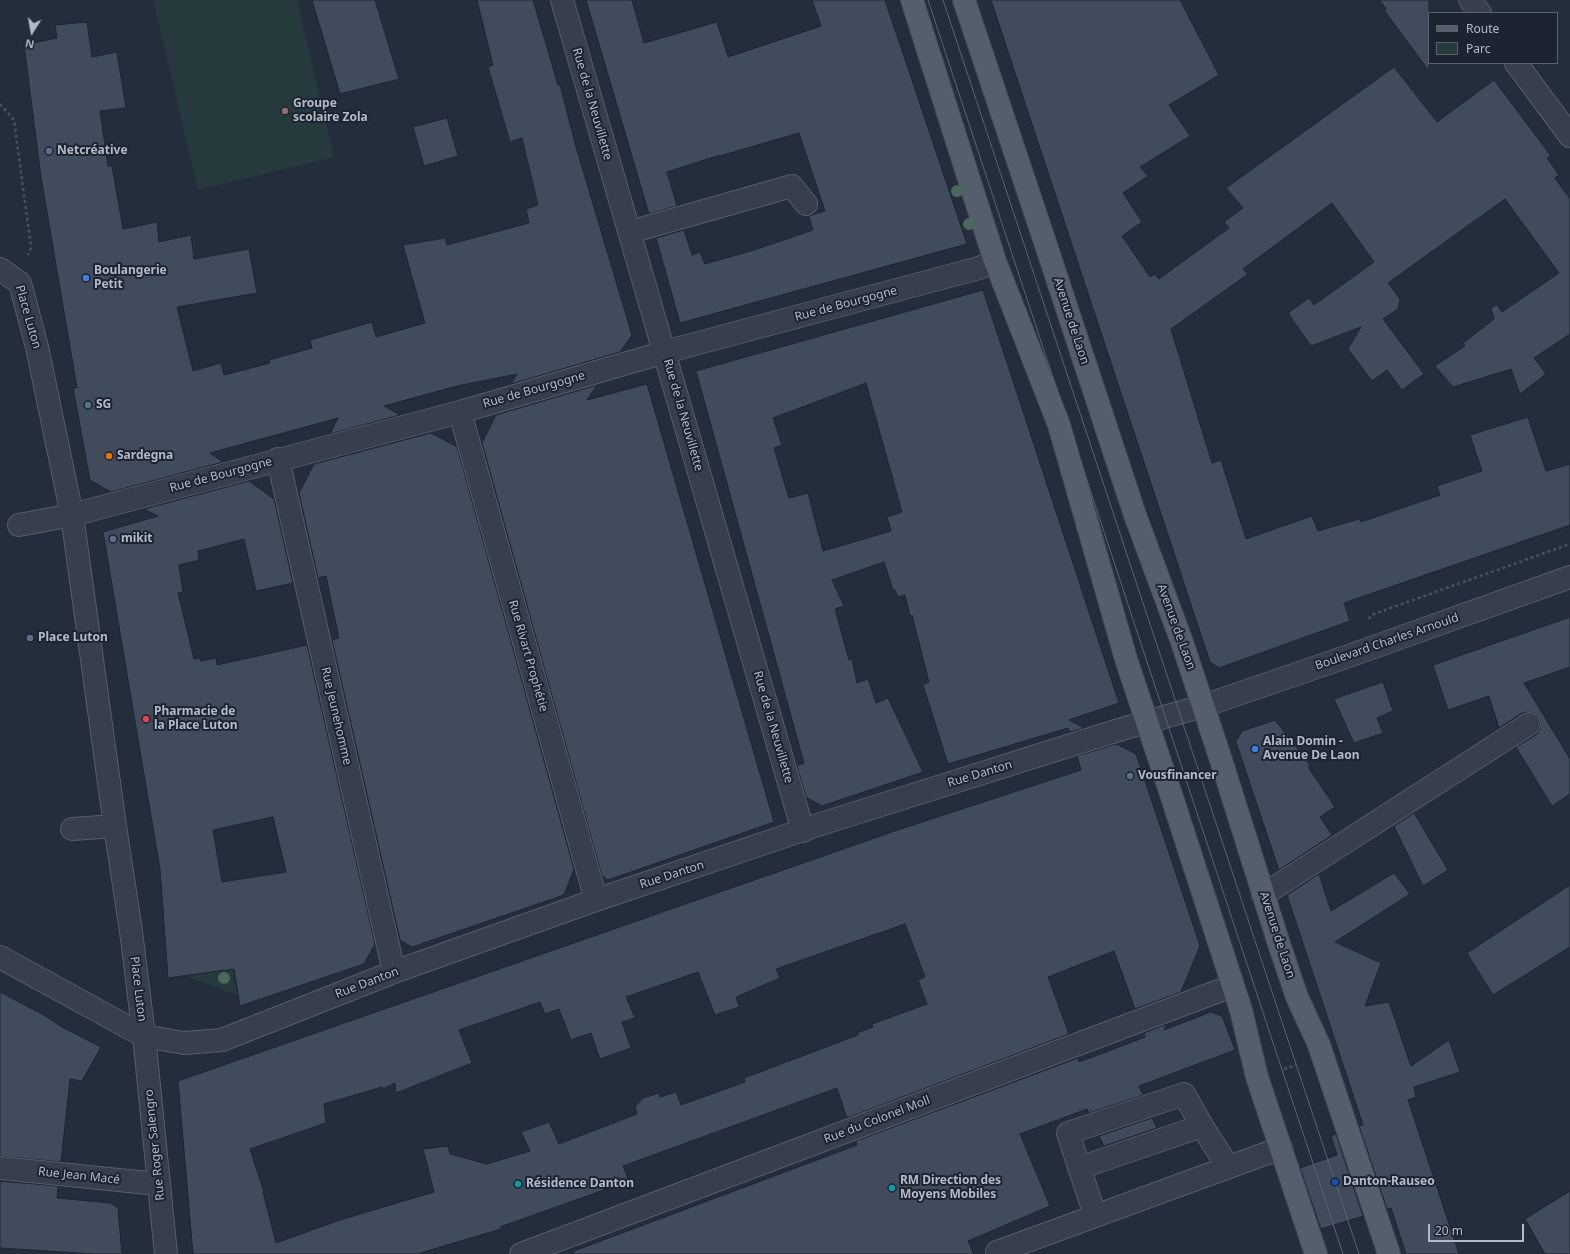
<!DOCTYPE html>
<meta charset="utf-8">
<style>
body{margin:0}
#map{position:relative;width:1570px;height:1254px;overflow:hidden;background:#242d3c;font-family:"Noto Sans",sans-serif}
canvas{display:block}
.legend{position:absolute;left:1428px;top:12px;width:130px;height:52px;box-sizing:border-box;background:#1d2431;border:1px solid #59606d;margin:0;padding:5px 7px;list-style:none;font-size:12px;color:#b3bac7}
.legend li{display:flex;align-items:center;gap:8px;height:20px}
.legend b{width:20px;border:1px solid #59606d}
.north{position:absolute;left:12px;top:12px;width:40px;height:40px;-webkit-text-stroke:3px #1d2431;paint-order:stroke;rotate:191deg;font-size:11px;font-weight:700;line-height:16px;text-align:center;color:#b3bac7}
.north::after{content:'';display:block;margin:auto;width:14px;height:18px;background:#b3bac7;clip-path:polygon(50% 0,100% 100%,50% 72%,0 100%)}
.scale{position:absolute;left:1428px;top:1224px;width:96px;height:18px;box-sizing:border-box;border:2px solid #b3bac7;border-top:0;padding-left:5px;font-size:12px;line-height:14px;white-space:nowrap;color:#b3bac7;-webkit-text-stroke:3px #1d2431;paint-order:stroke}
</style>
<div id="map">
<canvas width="1570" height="1254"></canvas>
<ul class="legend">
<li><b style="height:5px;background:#555e6c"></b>Route</li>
<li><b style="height:11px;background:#26393d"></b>Parc</li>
</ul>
<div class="north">N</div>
<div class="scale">20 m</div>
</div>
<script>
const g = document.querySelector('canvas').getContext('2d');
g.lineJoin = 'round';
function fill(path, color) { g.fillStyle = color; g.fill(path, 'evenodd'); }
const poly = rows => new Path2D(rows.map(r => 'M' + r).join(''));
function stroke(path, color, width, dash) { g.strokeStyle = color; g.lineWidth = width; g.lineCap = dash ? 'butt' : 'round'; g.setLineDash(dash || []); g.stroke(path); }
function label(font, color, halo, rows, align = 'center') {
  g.font = font + ' "Noto Sans",sans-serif'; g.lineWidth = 4; g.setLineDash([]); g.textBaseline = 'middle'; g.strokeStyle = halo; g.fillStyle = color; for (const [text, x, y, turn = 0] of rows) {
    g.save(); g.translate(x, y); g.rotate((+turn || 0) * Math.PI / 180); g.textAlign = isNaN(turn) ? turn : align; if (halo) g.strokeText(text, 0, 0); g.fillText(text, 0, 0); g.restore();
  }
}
fill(poly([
 [153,0,297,0,334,157,198,190],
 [232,968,238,996,184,975]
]), '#26393d');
const building = poly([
 [312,0,375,0,399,79,340,94,312,0],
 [477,0,533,0,558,85,560,85,576,147,632,335,620,352,511,384,517,374,457,386,384,406,400,415,330,434,338,418,210,453,223,462,111,492,90,480,73,388,77,388,41,177,24,45,57,38,55,25,87,22,92,57,117,52,126,108,100,111,108,166,112,166,123,229,157,222,159,242,191,235,194,259,249,249,257,293,177,307,193,371,221,363,224,375,270,363,269,360,312,348,310,340,372,322,376,337,425,323,403,245,445,238,447,245,529,223,526,209,538,205,522,138,510,142,488,67,493,65,477,0],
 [586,0,632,0,644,43,717,22,728,57,821,26,812,0,885,0,967,244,680,323,656,238,684,230,692,255,700,252,705,264,751,251,813,230,809,216,825,211,799,133,720,156,720,155,667,172,677,206,649,214,586,0],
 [991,0,1180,0,1219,75,1169,105,1190,136,1140,167,1148,176,1123,193,1142,222,1122,236,1150,277,1155,274,1159,279,1229,228,1224,222,1243,208,1226,188,1394,67,1437,122,1494,80,1551,156,1547,158,1559,175,1555,178,1570,199,1570,334,1534,358,1546,374,1520,394,1511,369,1453,387,1435,366,1465,346,1463,343,1494,319,1491,308,1497,305,1502,312,1559,273,1505,199,1388,283,1400,299,1398,309,1383,319,1424,374,1402,390,1387,370,1372,381,1348,349,1361,327,1311,346,1288,313,1309,298,1314,305,1374,262,1332,203,1243,269,1248,274,1171,329,1212,463,1221,460,1246,539,1312,516,1318,531,1359,519,1361,522,1440,495,1437,486,1482,471,1470,435,1528,417,1546,471,1570,464,1570,525,1344,603,1350,621,1219,668,1210,662,991,0],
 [1380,0,1429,0,1429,71,1384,10,1386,9,1380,0],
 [447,118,458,156,424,166,413,127,447,118],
 [983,290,1119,703,1069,720,1084,728,1070,732,1068,728,948,764,923,685,929,682,912,615,910,616,905,595,898,597,895,590,893,590,884,562,832,580,844,606,835,609,849,660,852,659,857,683,868,679,876,703,888,698,923,772,822,806,806,797,797,766,804,763,696,371,983,290],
 [866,383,902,512,887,517,891,531,823,551,808,493,789,498,774,448,782,445,773,418,866,383],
 [647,384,774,822,608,880,602,876,482,443,496,415,597,385,587,400,647,384],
 [431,433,457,447,574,869,564,895,412,947,400,940,332,640,339,638,326,576,318,578,299,493,314,464,431,433],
 [249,481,274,499,293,583,256,591,244,539,198,551,199,560,179,565,183,592,178,593,194,659,200,658,201,661,216,658,217,665,307,645,375,944,364,964,240,1006,234,969,168,978,160,869,103,532,158,516,144,509,249,481],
 [273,817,286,872,222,882,213,830,273,817],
 [1570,617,1570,667,1524,683,1570,759,1570,794,1552,806,1516,747,1536,735,1540,730,1541,723,1539,717,1534,713,1528,712,1522,713,1499,728,1489,696,1448,710,1433,665,1570,617],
 [1383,682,1393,711,1377,718,1383,733,1354,743,1334,699,1383,682],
 [1275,720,1310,765,1308,767,1335,807,1320,817,1332,835,1279,870,1236,742,1242,731,1275,720],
 [1116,744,1136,754,1200,946,1181,992,1135,1009,1114,951,1048,977,1069,1034,847,1118,837,1088,623,1166,629,1181,500,1227,501,1229,417,1254,193,1254,178,1081,895,831,1081,770,1077,756,1116,744],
 [905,924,925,977,918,980,927,1004,872,1024,873,1027,857,1033,858,1035,744,1078,745,1082,681,1105,676,1092,660,1097,659,1093,643,1098,635,1107,637,1114,559,1144,549,1122,521,1132,530,1151,487,1164,450,1154,448,1146,423,1149,434,1192,340,1220,276,1243,263,1192,264,1192,250,1149,326,1123,324,1104,382,1087,383,1089,395,1083,396,1093,472,1063,459,1030,540,1002,545,1014,559,1009,571,1040,591,1033,600,1059,631,1048,622,1022,635,1018,626,997,698,972,715,1015,739,1007,736,997,780,978,776,969,905,924],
 [1414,813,1448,870,1423,886,1394,826,1414,813],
 [1394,873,1410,894,1335,942,1381,963,1365,1006,1389,1002,1411,1066,1449,1040,1460,1072,1414,1087,1416,1097,1408,1100,1459,1254,1406,1254,1391,1208,1387,1209,1359,1126,1363,1125,1287,895,1319,874,1331,911,1394,873],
 [1570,885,1570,947,1493,995,1467,953,1570,885],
 [0,992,44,1015,62,1027,101,1047,82,1081,70,1079,61,1162,0,1156,0,992],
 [1211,1012,1222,1016,1235,1050,1139,1086,1143,1095,1089,1113,1087,1109,1020,1134,1050,1206,968,1241,974,1254,574,1254,574,1251,857,1145,856,1141,1078,1058,1079,1062,1106,1052,1145,1037,1144,1033,1167,1024,1164,1030,1211,1012],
 [1152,1118,1157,1128,1104,1146,1099,1136,1152,1118],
 [1336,1134,1363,1216,1321,1229,1300,1168,1337,1155,1331,1136,1336,1134],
 [0,1181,58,1186,57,1198,110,1203,118,1208,122,1254,94,1254,0,1248,0,1181],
 [1570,1191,1570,1254,1545,1254,1525,1219,1570,1191]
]);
fill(building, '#404b5b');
stroke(building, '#1f2633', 1);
const minor = poly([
 [562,0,803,831],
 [1470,0,1480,13],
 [1516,63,1570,136],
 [630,232,792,186,806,204],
 [0,269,20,283,37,347,72,515,115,826,131,931,144,1036,166,1254],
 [460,412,596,900],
 [278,459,394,972],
 [19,525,72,515,460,412,665,352,979,268,995,261],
 [72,829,115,826],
 [1263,895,1529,724],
 [0,957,144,1036,184,1043,222,1040,394,972,596,900,821,824,1122,729,1203,706,1346,657,1570,577],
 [0,1168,158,1184],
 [1079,1168,1202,1126,1228,1167],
 [1095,1215,1068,1133,1184,1094,1202,1126],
 [997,1252,1281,1148],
 [521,1254,1232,986]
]);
const major = poly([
 [912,0,995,261,1059,425,1126,659,1167,782,1241,1010,1257,1077,1316,1254],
 [964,0,1043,236,1135,515,1182,642,1222,763,1279,944,1297,997,1319,1045,1389,1254]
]);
stroke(minor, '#565d6a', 24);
stroke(major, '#414855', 24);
stroke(poly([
 [0,104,14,120,31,247,28,255],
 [1369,619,1371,615,1570,544],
 [1284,1069,1296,1065]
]), '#43565a', 2.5, [3, 3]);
stroke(minor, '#373f4c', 22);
stroke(major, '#555e6c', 22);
stroke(poly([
 [928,0,1343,1254],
 [943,0,1359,1254]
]), '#5a6373', 1);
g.fillStyle = '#4b685c';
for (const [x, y] of [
 [957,191],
 [969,224],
 [224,978]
]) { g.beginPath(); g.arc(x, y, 6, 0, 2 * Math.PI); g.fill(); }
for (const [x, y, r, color] of [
 [285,111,4,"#8d6e63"],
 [49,151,4,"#5c6f8a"],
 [86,278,4,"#3f7fe0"],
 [88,405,4,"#5c6f8a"],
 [109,456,4,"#e8710a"],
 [113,539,4,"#5c6f8a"],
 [30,638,4,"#5c6f8a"],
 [146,719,4,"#e0444e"],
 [1255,749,4,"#3f7fe0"],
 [1130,776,4,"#5c6f8a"],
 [1335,1182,4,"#1a4fb4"],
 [518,1184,4,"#0f9aa8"],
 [892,1188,4,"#0f9aa8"]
]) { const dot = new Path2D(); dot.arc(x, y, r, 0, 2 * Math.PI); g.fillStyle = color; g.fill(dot); stroke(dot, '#1d2431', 1.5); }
label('bold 12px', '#b3bac7', '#1d2431', [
 ["Groupe",293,104],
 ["scolaire Zola",293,118],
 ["Netcréative",57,151],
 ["Boulangerie",94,271],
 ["Petit",94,285],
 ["SG",96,405],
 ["Sardegna",117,456],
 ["mikit",121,539],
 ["Place Luton",38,638],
 ["Pharmacie de",154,712],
 ["la Place Luton",154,726],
 ["Alain Domin -",1263,742],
 ["Avenue De Laon",1263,756],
 ["Vousfinancer",1138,776],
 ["RM Direction des",900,1181],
 ["Moyens Mobiles",900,1195],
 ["Danton-Rauseo",1343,1182],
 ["Résidence Danton",526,1184]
], 'left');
label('12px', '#b3bac7', '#1d2431', [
 ["Rue de la Neuvillette",592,104,74],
 ["Rue de Bourgogne",846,304,-15],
 ["Place Luton",28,317,74],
 ["Avenue de Laon",1071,321,72],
 ["Rue de Bourgogne",534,390,-16],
 ["Rue de la Neuvillette",683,415,74],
 ["Rue de Bourgogne",221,475,-15],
 ["Avenue de Laon",1176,627,70],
 ["Boulevard Charles Arnould",1387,642,-19],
 ["Rue Rivart Prophétie",528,656,74],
 ["Rue Jeunehomme",336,716,77],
 ["Rue de la Neuvillette",773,727,74],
 ["Rue Danton",980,774,-17],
 ["Rue Danton",672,875,-18],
 ["Avenue de Laon",1277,935,72],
 ["Rue Danton",367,983,-21],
 ["Place Luton",138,989,83],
 ["Rue du Colonel Moll",877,1120,-21],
 ["Rue Roger Salengro",155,1145,-96],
 ["Rue Jean Macé",79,1176,6]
]);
</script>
